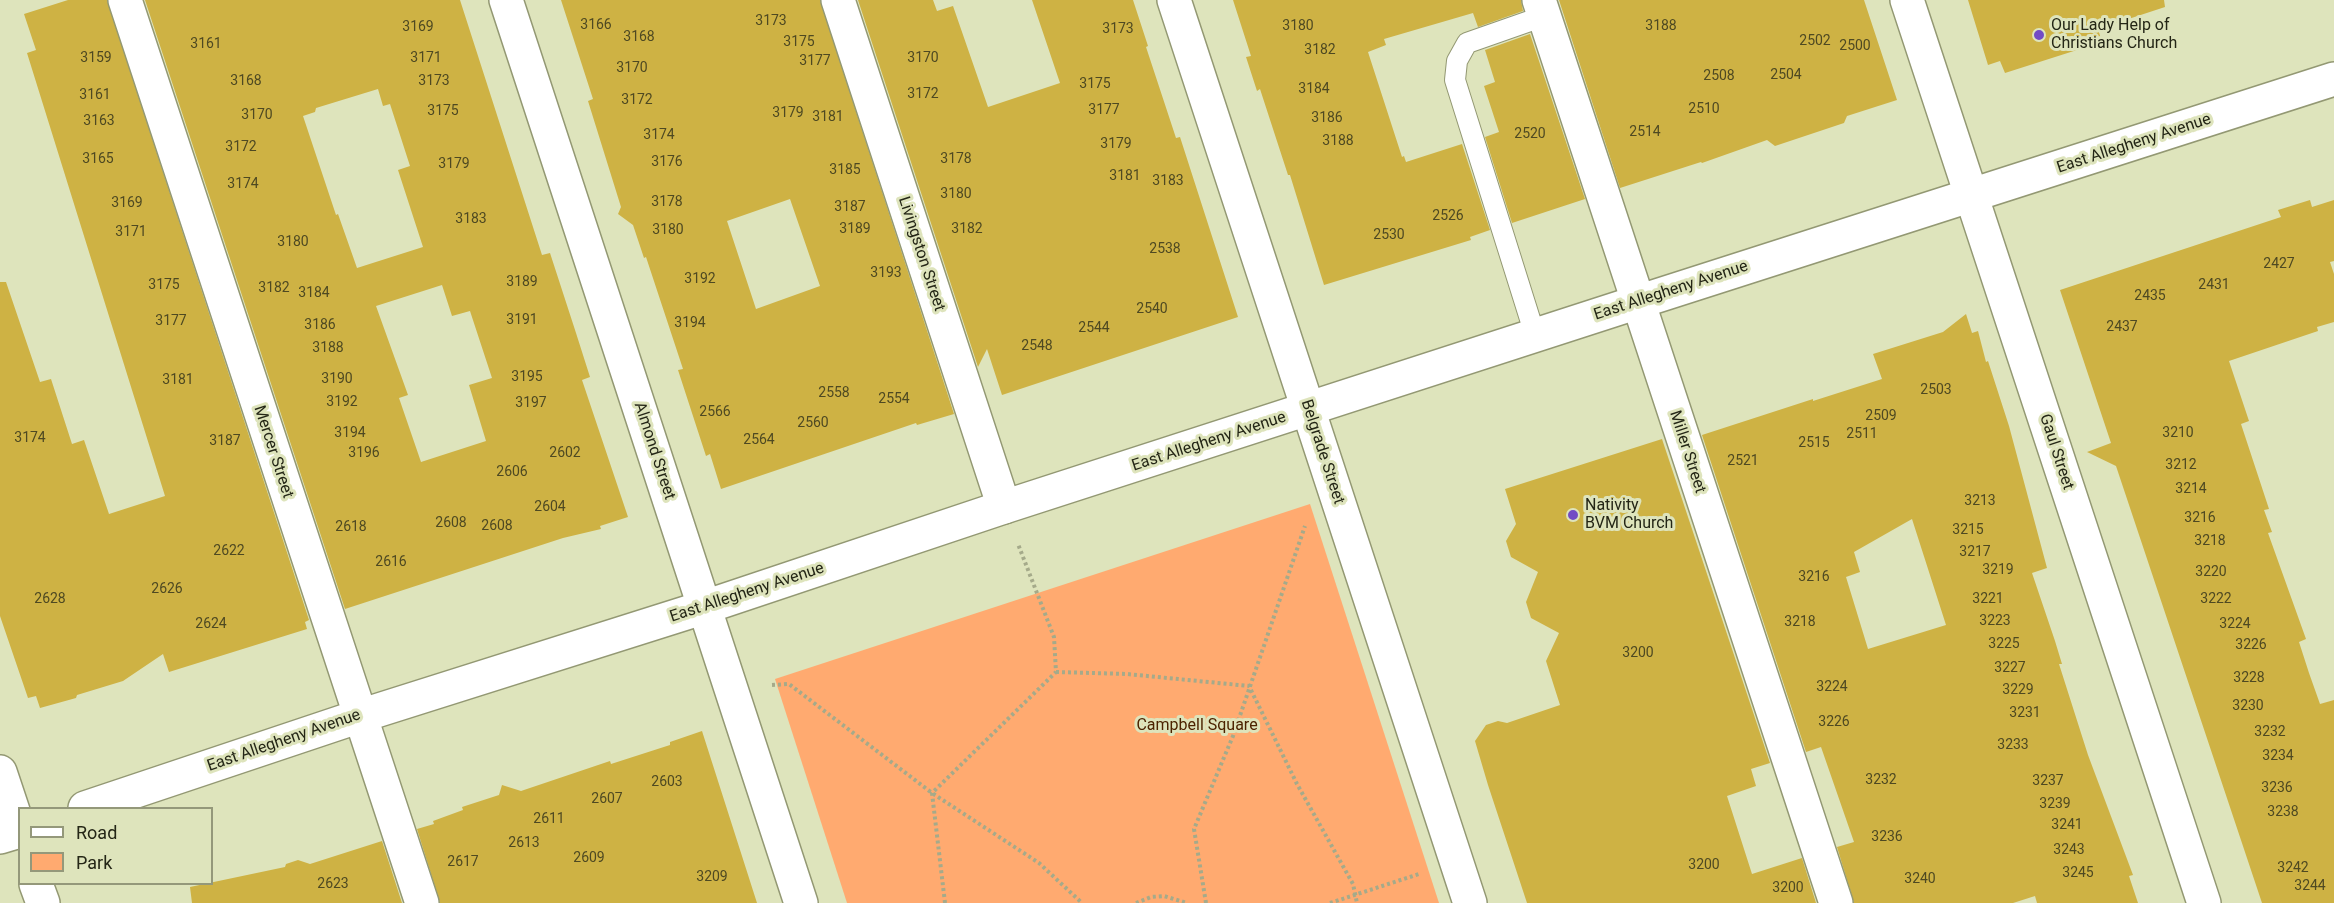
<!DOCTYPE html>
<style>
body{margin:0}
#map{position:relative;width:2334px;height:903px;overflow:hidden;background:#dee4bc;font-family:Roboto,sans-serif}
canvas{display:block}
.legend{position:absolute;left:18px;top:807px;width:195px;height:78px;box-sizing:border-box;background:#dee4bc;border:2px solid #94987a;margin:0;padding:8px 10px;list-style:none;font-size:18px;color:#242616}
.legend li{display:flex;align-items:center;gap:12px;height:30px}
.legend b{width:30px;border:2px solid #94987a}
</style>
<div id="map">
<canvas width="2334" height="903"></canvas>
<ul class="legend">
<li><b style="height:8px;background:#fff"></b>Road</li>
<li><b style="height:16px;background:#ffaa70"></b>Park</li>
</ul>
</div>
<script>
const g = document.querySelector('canvas').getContext('2d');
g.lineJoin = 'round';
function fill(path, color) { g.fillStyle = color; g.fill(path, 'evenodd'); }
const poly = rows => new Path2D(rows.map(r => 'M' + r).join(''));
function stroke(path, color, width, dash) { g.strokeStyle = color; g.lineWidth = width; g.lineCap = dash ? 'butt' : 'round'; g.setLineDash(dash || []); g.stroke(path); }
function label(font, color, halo, rows, align = 'center') {
  g.font = font + ' Roboto,sans-serif'; g.lineWidth = 6; g.setLineDash([]); g.textBaseline = 'middle'; g.strokeStyle = halo; g.fillStyle = color; for (const [text, x, y, turn = 0] of rows) {
    g.save(); g.translate(x, y); g.rotate((+turn || 0) * Math.PI / 180); g.textAlign = isNaN(turn) ? turn : align; if (halo) g.strokeText(text, 0, 0); g.fillText(text, 0, 0); g.restore();
  }
}
fill(poly([
 [1310,504,1439,903,847,903,775,679]
]), '#ffaa70');
fill(poly([
 [68,0,107,0,309,620,305,622,307,629,169,672,163,654,123,681,77,695,76,698,40,708,36,696,28,698,0,616,0,282,6,282,40,382,51,379,72,444,84,440,109,514,165,496,27,53,36,50,24,14],
 [145,0,460,0,542,255,550,253,576,333,590,377,582,380,628,517,600,526,601,529,563,538,345,609],
 [378,89,383,106,390,104,410,166,398,170,423,247,357,268,338,214,336,215,303,116,315,112,316,108],
 [442,285,452,316,470,311,492,378,469,385,486,441,421,462,399,398,408,395,376,306],
 [561,0,820,0,954,414,917,425,916,423,721,489,710,454,706,456,678,370,683,369,646,257,644,258,633,225,618,214,621,207,588,101,593,99],
 [790,199,820,286,756,309,727,221],
 [858,0,933,0,937,11,953,6,988,107,1060,83,1032,0,1133,0,1148,46,1146,47,1176,138,1180,137,1238,317,1002,395,987,349,978,367],
 [1233,0,1521,0,1523,11,1478,27,1473,13,1384,39,1386,45,1368,52,1402,157,1404,156,1406,162,1462,144,1490,230,1470,237,1471,240,1324,285,1290,175,1288,175,1260,89,1257,91,1246,57,1251,56],
 [1559,0,1864,0,1897,100,1847,116,1844,123,1775,146,1767,140,1702,163,1701,162,1620,188],
 [1968,0,2164,0,2165,7,2098,29,2102,42,2005,73,2000,61,1988,65],
 [1530,34,1585,199,1512,223,1485,137,1499,132,1484,86,1495,82,1485,50],
 [2310,200,2312,207,2334,200,2334,261,2330,262,2334,274,2334,322,2317,327,2318,331,2229,361,2249,421,2241,424,2269,509,2264,510,2272,532,2268,533,2306,639,2299,642,2309,673,2320,704,2334,700,2334,903,2262,903,2116,466,2087,452,2111,443,2060,290,2281,217,2278,210],
 [1966,314,1972,333,1978,331,1986,362,1988,361,2009,426,2047,568,2032,573,2055,641,2062,664,2059,664,2088,755,2133,875,2129,876,2138,903,2037,903,2035,896,2013,903,1854,903,1837,847,1854,842,1821,747,1806,752,1702,435,1813,399,1813,401,1882,379,1873,354,1943,332],
 [1912,519,1946,625,1868,649,1846,577,1860,572,1854,552],
 [1662,439,1770,763,1751,769,1756,786,1727,796,1752,874,1802,858,1816,903,1527,903,1488,785,1475,741,1486,725,1498,721,1507,723,1560,705,1546,661,1559,633,1531,618,1526,602,1538,572,1511,557,1506,541,1516,524,1505,489],
 [702,731,757,903,440,903,417,829,434,824,433,821,463,810,462,807,499,795,502,785,521,791,610,761,611,764,670,745,670,742],
 [382,841,402,903,192,903,190,887,285,867,286,864,298,860,310,864]
]), '#ceb244');
const service = poly([
 [1535,335,1455,80,1457,61,1467,43,1544,16]
]);
const minor = poly([
 [125,0,422,903],
 [506,0,801,903],
 [838,0,1004,507],
 [1174,0,1470,903],
 [1539,0,1836,903],
 [1907,0,2204,903],
 [0,772,20,832],
 [36,884,43,903]
]);
const tertiary = poly([
 [85,808,360,716,705,607,1004,507,1638,302,2334,79],
 [0,837,20,831]
]);
stroke(service, '#939873', 22);
stroke(minor, '#939873', 36);
stroke(tertiary, '#939873', 36);
stroke(poly([
 [1056,672,1127,674,1249,686,1297,784,1353,884,1357,903],
 [772,685,789,684,932,793,1039,863,1082,903],
 [945,903,932,793,1056,672,1054,637,1018,544],
 [1136,903,1151,897,1164,896,1187,903],
 [1206,903,1194,829,1233,736,1305,526],
 [1330,903,1419,874]
]), '#a5aa8a', 4, [3, 3]);
stroke(service, '#fff', 20);
stroke(minor, '#fff', 33);
stroke(tertiary, '#fff', 33);
for (const [x, y, r, color] of [
 [2039,35,6,"#734cc5"],
 [1573,515,6,"#734cc5"]
]) { const dot = new Path2D(); dot.arc(x, y, r, 0, 2 * Math.PI); g.fillStyle = color; g.fill(dot); stroke(dot, '#dee4bc', 2); }
label('14px', '#4e4922', null, [
 ["3173",771,21],
 ["3166",596,25],
 ["3180",1298,26],
 ["3188",1661,26],
 ["3169",418,27],
 ["3173",1118,29],
 ["3168",639,37],
 ["2502",1815,41],
 ["3175",799,42],
 ["3161",206,44],
 ["2500",1855,46],
 ["3182",1320,50],
 ["3159",96,58],
 ["3171",426,58],
 ["3170",923,58],
 ["3177",815,61],
 ["3170",632,68],
 ["2504",1786,75],
 ["2508",1719,76],
 ["3168",246,81],
 ["3173",434,81],
 ["3175",1095,84],
 ["3184",1314,89],
 ["3172",923,94],
 ["3161",95,95],
 ["3172",637,100],
 ["2510",1704,109],
 ["3177",1104,110],
 ["3175",443,111],
 ["3179",788,113],
 ["3170",257,115],
 ["3181",828,117],
 ["3186",1327,118],
 ["3163",99,121],
 ["2514",1645,132],
 ["2520",1530,134],
 ["3174",659,135],
 ["3188",1338,141],
 ["3179",1116,144],
 ["3172",241,147],
 ["3165",98,159],
 ["3178",956,159],
 ["3176",667,162],
 ["3179",454,164],
 ["3185",845,170],
 ["3181",1125,176],
 ["3183",1168,181],
 ["3174",243,184],
 ["3180",956,194],
 ["3178",667,202],
 ["3169",127,203],
 ["3187",850,207],
 ["2526",1448,216],
 ["3183",471,219],
 ["3189",855,229],
 ["3182",967,229],
 ["3180",668,230],
 ["3171",131,232],
 ["2530",1389,235],
 ["3180",293,242],
 ["2538",1165,249],
 ["2427",2279,264],
 ["3193",886,273],
 ["3192",700,279],
 ["3189",522,282],
 ["3175",164,285],
 ["2431",2214,285],
 ["3182",274,288],
 ["3184",314,293],
 ["2435",2150,296],
 ["2540",1152,309],
 ["3191",522,320],
 ["3177",171,321],
 ["3194",690,323],
 ["3186",320,325],
 ["2437",2122,327],
 ["2544",1094,328],
 ["2548",1037,346],
 ["3188",328,348],
 ["3195",527,377],
 ["3190",337,379],
 ["3181",178,380],
 ["2503",1936,390],
 ["2558",834,393],
 ["2554",894,399],
 ["3192",342,402],
 ["3197",531,403],
 ["2566",715,412],
 ["2509",1881,416],
 ["2560",813,423],
 ["3194",350,433],
 ["3210",2178,433],
 ["2511",1862,434],
 ["3174",30,438],
 ["2564",759,440],
 ["3187",225,441],
 ["2515",1814,443],
 ["3196",364,453],
 ["2602",565,453],
 ["2521",1743,461],
 ["3212",2181,465],
 ["2606",512,472],
 ["3214",2191,489],
 ["3213",1980,501],
 ["2604",550,507],
 ["3216",2200,518],
 ["2608",451,523],
 ["2608",497,526],
 ["2618",351,527],
 ["3215",1968,530],
 ["3218",2210,541],
 ["2622",229,551],
 ["3217",1975,552],
 ["2616",391,562],
 ["3219",1998,570],
 ["3220",2211,572],
 ["3216",1814,577],
 ["2626",167,589],
 ["2628",50,599],
 ["3221",1988,599],
 ["3222",2216,599],
 ["3223",1995,621],
 ["3218",1800,622],
 ["2624",211,624],
 ["3224",2235,624],
 ["3225",2004,644],
 ["3226",2251,645],
 ["3200",1638,653],
 ["3227",2010,668],
 ["3228",2249,678],
 ["3224",1832,687],
 ["3229",2018,690],
 ["3230",2248,706],
 ["3231",2025,713],
 ["3226",1834,722],
 ["3232",2270,732],
 ["3233",2013,745],
 ["3234",2278,756],
 ["3232",1881,780],
 ["3237",2048,781],
 ["2603",667,782],
 ["3236",2277,788],
 ["2607",607,799],
 ["3239",2055,804],
 ["3238",2283,812],
 ["2611",549,819],
 ["3241",2067,825],
 ["3236",1887,837],
 ["2613",524,843],
 ["3243",2069,850],
 ["2609",589,858],
 ["2617",463,862],
 ["3200",1704,865],
 ["3242",2293,868],
 ["3245",2078,873],
 ["3209",712,877],
 ["3240",1920,879],
 ["2623",333,884],
 ["3244",2310,886],
 ["3200",1788,888]
]);
label('16px', '#242616', '#dee4bc', [
 ["Our Lady Help of",2051,26],
 ["Christians Church",2051,44],
 ["Nativity",1585,506],
 ["BVM Church",1585,524]
], 'left');
label('16px', '#242616', '#dee4bc', [
 ["East Allegheny Avenue",2134,144,-18],
 ["Livingston Street",921,254,72],
 ["East Allegheny Avenue",1671,291,-18],
 ["East Allegheny Avenue",1209,442,-18],
 ["Almond Street",654,451,72],
 ["Mercer Street",273,452,72],
 ["Belgrade Street",1322,452,72],
 ["Miller Street",1687,452,72],
 ["Gaul Street",2056,452,72],
 ["East Allegheny Avenue",747,593,-18],
 ["East Allegheny Avenue",284,741,-19]
]);
label('16px', '#4c2300', '#dee4bc', [
 ["Campbell Square",1197,726]
]);
</script>
